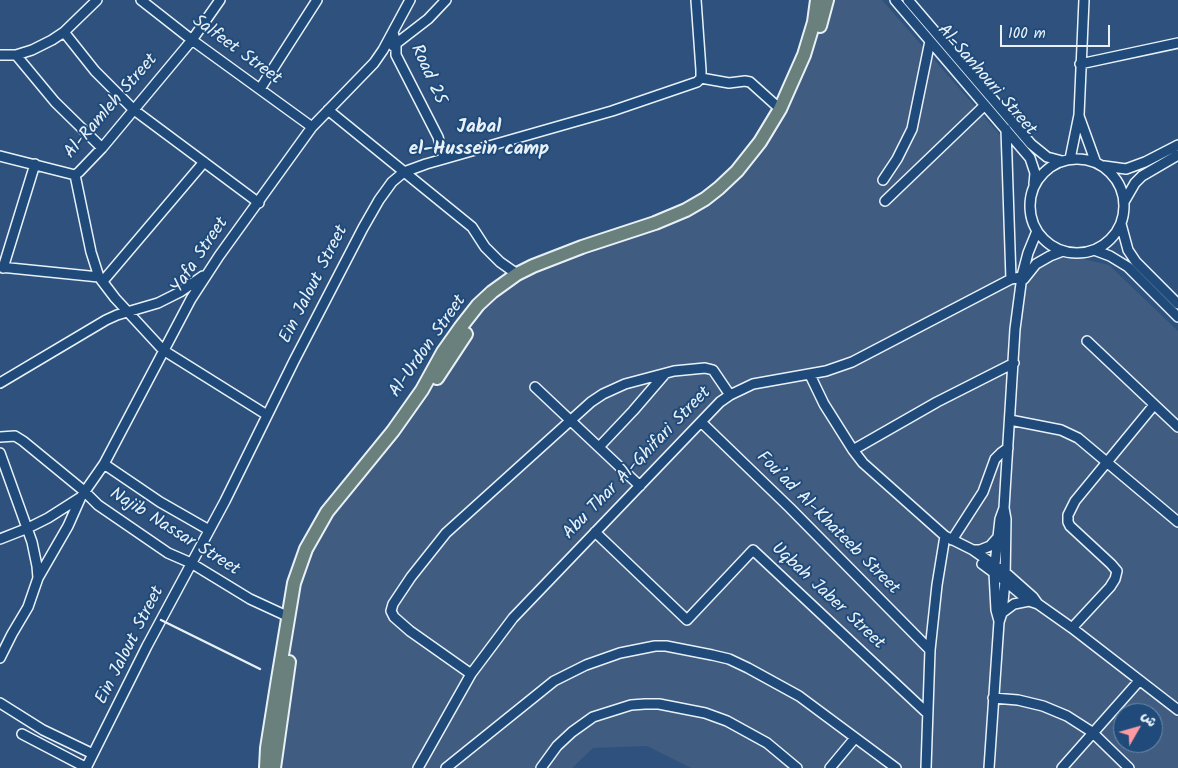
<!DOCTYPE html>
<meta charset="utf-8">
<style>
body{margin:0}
#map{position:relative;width:1178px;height:768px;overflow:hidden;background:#2e527d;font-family:Kalam,"Playpen Sans Arabic",sans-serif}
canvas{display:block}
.north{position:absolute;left:1113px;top:703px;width:50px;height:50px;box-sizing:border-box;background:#1f4a7a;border:1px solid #6f8dac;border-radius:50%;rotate:52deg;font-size:14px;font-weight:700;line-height:20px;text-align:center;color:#e8f1f8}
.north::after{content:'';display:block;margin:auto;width:18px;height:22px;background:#ff9aa2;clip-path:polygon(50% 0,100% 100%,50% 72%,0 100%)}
.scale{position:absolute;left:1000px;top:25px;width:110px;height:22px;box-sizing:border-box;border:2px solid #e8f1f8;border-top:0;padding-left:6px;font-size:15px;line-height:18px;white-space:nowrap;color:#e8f1f8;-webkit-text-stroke:4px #1f4a7a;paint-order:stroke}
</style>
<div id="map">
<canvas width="1178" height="768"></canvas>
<div class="north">ش</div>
<div class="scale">100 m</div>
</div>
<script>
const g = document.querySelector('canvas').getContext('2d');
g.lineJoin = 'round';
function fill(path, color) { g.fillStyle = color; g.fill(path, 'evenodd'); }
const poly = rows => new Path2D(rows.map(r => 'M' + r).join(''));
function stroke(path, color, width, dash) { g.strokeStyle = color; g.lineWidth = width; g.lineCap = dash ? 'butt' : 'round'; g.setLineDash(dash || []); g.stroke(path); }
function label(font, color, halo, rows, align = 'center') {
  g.font = font + ' Kalam,sans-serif'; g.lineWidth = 4; g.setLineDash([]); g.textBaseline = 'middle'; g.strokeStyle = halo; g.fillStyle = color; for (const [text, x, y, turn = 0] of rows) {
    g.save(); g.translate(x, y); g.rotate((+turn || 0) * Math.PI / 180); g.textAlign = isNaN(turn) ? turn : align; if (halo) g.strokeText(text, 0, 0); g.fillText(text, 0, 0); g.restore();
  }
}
fill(poly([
 [829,0,882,0,1014,151,1012,253,1022,271,1049,251,1109,265,1178,331,1178,768,691,768,647,746,593,748,572,768,268,768,297,561,368,464,484,289,559,256,589,254,714,201,778,126],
 [1123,713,1153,713,1153,743,1123,743]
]), '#405c81');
const minor = poly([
 [141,0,192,40,312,127],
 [895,0,1030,158,1035,173,1034,184],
 [908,0,1031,144,1047,157,1062,161],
 [64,32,95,71,134,110,259,203],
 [393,32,396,44,396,55,438,137,444,158],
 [393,46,428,19,446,0],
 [0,55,16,55,32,50,52,40,64,32,97,0],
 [16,55,55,102,102,148],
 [1080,64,1178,43],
 [701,78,729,83,745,81,750,82,780,109],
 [260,89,317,0],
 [328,110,472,227,485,247,500,262,517,274],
 [1079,116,1096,163],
 [1006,129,1011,279],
 [0,156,75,175,79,172,102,148,192,40,220,0],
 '1030 206a47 47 0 1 1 94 0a47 47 0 1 1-94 0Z',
 [1070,159,1079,115,1084,0],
 [1104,166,1126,169,1145,162,1178,145],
 [75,175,91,252,99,277,115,298,163,350,267,415],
 [883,180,897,159,912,129,930,41],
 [885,201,985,105],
 [1124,202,1135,183,1142,176,1178,155],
 [1121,224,1128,250,1136,262,1178,304],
 [1094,250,1110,256,1128,267,1178,317],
 [0,267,99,277],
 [3,268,35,164],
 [1024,279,1036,264,1050,256,1063,251],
 [103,281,204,162],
 [1087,341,1178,427],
 [810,375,824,404,853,450,863,463,945,536,973,550,1006,573,1033,597,1038,604],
 [0,383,106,320,117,315,158,303,180,292,203,276],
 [535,387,640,486],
 [1010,420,1061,430,1078,438,1178,522],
 [701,422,790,508,930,650],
 [0,437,15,436,23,441,84,491,98,505,168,553,191,563,250,599,289,617],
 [599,447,633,411,664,375],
 [853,450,937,402,1014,363],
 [0,453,32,542,37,566,38,578,28,607,12,634,0,658],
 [104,464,160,502,209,530],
 [595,532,687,620,753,550,927,713],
 [0,539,28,528,48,518,81,497,104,464,191,299,219,256,312,127,374,63,383,50,410,0],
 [952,540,983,492,995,459,1001,453,1008,448],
 [973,550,980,550,990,546,998,537],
 [982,564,1005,581,1029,601,1038,604,1072,628,1178,710],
 [38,578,68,526,80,499],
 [1002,613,1014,604,1029,601],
 [999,621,996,610,994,573,1000,519,1004,508],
 [1072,628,1110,587,1115,579,1117,571,1111,564,1070,526,1068,522,1068,515,1075,501,1154,405],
 [471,674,410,631,394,617,391,611,393,604,411,577,446,533,591,402,603,394,625,384,674,371,705,368,713,370,730,395],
 [993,698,1018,700,1043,706,1067,716,1092,732,1129,768],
 [0,703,43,730,93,754],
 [22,734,87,768],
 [86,768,147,646,225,501,294,361,363,228,379,200,392,182,404,172,426,164,612,111,697,82,701,78,701,70,696,0],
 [418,768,471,674,513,618,720,402,730,395,753,384,826,371,852,362,1011,279,1026,276],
 [446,768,554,681,586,665,620,653,655,646,666,646,712,655,729,659,748,668,799,696,896,768],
 [541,768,557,746,572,732,593,717,631,705,645,704,659,704,705,713,727,721,767,743,797,768],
 [830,768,855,738],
 [926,768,930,650,937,585,945,536],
 [989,768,999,622,1002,613,1005,581,1006,519,1004,508,1015,329,1022,276,1028,253,1037,231],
 [1062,768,1139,681]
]);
const highway = poly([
 [820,26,827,0],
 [437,378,466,334],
 [266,768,267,748,278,679,294,583,306,549,327,512,393,431,422,390,443,352,460,328,478,305,492,292,517,274,533,266,582,247,655,223,686,210,705,199,719,188,737,171,760,142,780,109,804,55,814,22,817,0],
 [274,768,289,662]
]);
stroke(minor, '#e8f1f8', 12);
stroke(highway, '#e8f1f8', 16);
stroke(minor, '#1f4a7a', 9);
stroke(highway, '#6a807c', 12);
stroke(poly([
 [161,620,260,669]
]), '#e8f1f8', 2.5);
label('18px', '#e8f1f8', '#1f4a7a', [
 ["Salfeet Street",236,51,36],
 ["Road 25",427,75,66],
 ["Al-Sanhouri Street",986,81,49],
 ["Al-Ramleh Street",112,107,-49],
 ["Yafa Street",201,256,-56],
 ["Ein Jalout Street",315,285,-63],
 ["Al-Urdon Street",429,347,-55],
 ["Abu Thar Al-Ghifari Street",638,464,-46],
 ["Fou’ad Al-Khateeb Street",827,524,45],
 ["Najib Nassar Street",174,533,32],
 ["Uqbah Jaber Street",827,597,43],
 ["Ein Jalout Street",131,646,-63]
]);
label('bold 19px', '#e8f1f8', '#1f4a7a', [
 ["Jabal",479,129],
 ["el-Hussein camp",479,151]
]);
</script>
